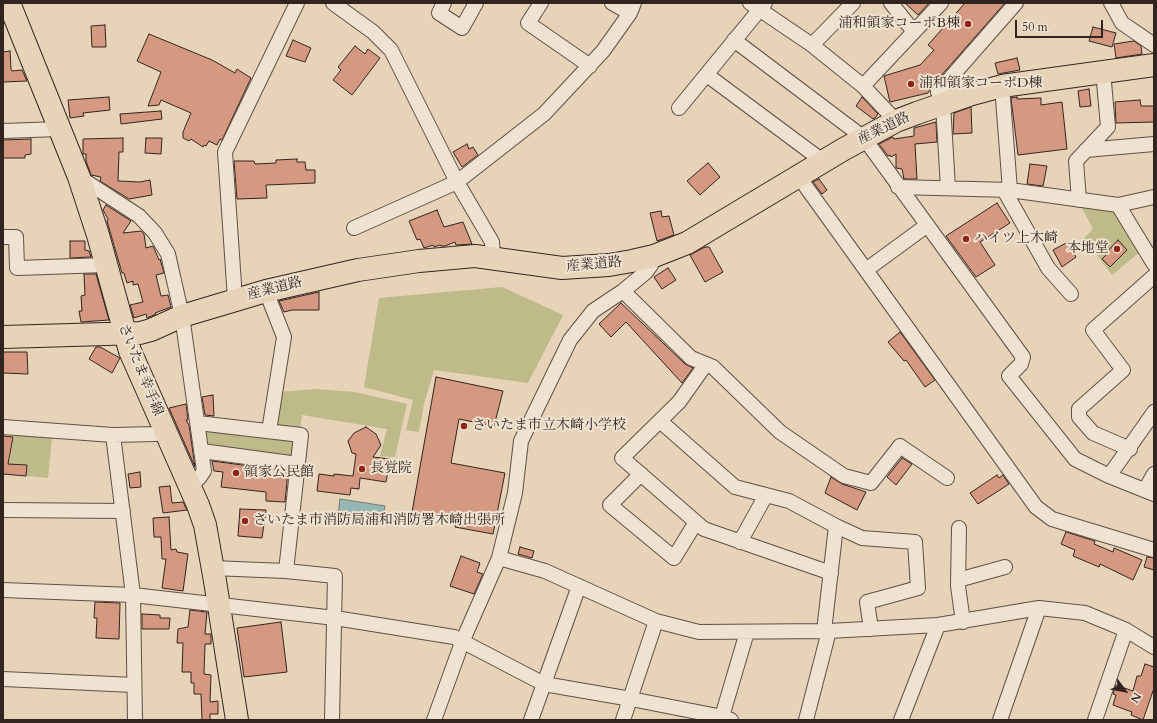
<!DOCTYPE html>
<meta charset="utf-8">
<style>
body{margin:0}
#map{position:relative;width:1157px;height:723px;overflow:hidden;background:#e7d3b8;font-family:Cardo,serif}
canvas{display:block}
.frame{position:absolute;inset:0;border:4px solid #32251f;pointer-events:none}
.north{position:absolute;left:1105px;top:671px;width:40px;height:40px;-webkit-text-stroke:3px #efe2d1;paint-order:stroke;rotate:122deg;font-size:11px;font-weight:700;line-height:16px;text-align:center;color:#32251f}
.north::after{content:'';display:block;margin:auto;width:14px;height:18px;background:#32251f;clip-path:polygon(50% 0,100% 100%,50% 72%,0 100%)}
.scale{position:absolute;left:1015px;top:20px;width:88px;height:18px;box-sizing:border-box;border:2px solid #32251f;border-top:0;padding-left:5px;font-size:12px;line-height:14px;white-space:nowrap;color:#32251f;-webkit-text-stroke:3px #efe2d1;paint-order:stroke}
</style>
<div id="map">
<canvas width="1157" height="723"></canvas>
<div class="frame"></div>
<div class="north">N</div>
<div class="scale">50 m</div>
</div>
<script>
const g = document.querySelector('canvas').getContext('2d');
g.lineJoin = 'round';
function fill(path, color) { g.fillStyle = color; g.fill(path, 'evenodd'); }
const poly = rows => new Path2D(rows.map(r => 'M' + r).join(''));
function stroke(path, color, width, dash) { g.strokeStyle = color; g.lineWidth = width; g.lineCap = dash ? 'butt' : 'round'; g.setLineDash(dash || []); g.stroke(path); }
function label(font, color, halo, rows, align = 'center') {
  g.font = font + ' Cardo,"Noto Serif JP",serif'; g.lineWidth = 4; g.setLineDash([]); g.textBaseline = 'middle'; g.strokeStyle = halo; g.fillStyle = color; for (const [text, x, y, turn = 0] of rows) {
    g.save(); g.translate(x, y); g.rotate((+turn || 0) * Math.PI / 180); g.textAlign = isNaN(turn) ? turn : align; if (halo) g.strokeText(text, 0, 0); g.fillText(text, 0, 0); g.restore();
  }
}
fill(poly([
 [1079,203,1113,210,1141,251,1112,275,1084,238,1093,229],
 [502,287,563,315,528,383,434,370,424,404,419,432,406,430,413,400,364,387,379,298],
 [316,389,355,392,407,404,395,457,380,456,387,429,302,415,300,432,274,429,278,392],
 [205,427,299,438,296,457,208,446],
 [14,434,52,437,48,478,7,474]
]), '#beba89');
const water = poly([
 [340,499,385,506,382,522,338,515,340,499]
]);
fill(water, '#97b7b3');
stroke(water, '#6f7d78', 1);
const building = poly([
 [905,3,929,3,918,15,905,3],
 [965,3,1005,3,932,86,928,93,890,102,884,76,920,65,934,50,928,45,965,3],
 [105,25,106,47,92,47,91,26,105,25],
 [1093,27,1116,33,1112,47,1089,41,1093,27],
 [149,34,212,60,235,73,237,69,251,78,222,140,220,139,217,145,209,141,206,146,204,145,203,147,191,139,189,141,183,138,183,132,191,113,161,100,159,105,148,106,161,72,137,61,149,34],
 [293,40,311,48,305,62,286,56,293,40],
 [1134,41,1141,46,1142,54,1116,58,1114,44,1134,41],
 [355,46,365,54,368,49,380,58,352,95,333,80,341,70,338,67,355,46],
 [10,51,11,69,12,71,22,70,27,81,3,82,3,52,10,51],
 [1017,58,1020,70,998,74,995,63,1017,58],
 [1089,89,1091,106,1080,107,1078,91,1089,89],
 [109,97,110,110,83,113,84,116,70,118,68,100,109,97],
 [862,97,878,114,875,118,873,119,856,106,862,97],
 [1017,97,1017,99,1041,98,1041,105,1062,102,1067,149,1018,155,1011,98,1017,97],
 [1140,100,1141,106,1154,106,1154,122,1116,123,1115,102,1140,100],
 [971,107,972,133,953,134,954,113,971,107],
 [161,111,162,119,121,124,120,114,161,111],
 [936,122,937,142,915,144,917,179,904,179,902,169,896,168,896,154,891,157,890,155,888,156,879,144,893,137,894,139,914,136,914,128,936,122],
 [123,138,123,152,119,152,118,181,140,182,150,180,152,195,129,199,100,181,101,177,91,175,86,161,86,154,83,154,83,139,123,138],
 [146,138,162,138,161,154,145,153,146,138],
 [31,139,31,154,25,155,25,158,3,158,3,140,31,139],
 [467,144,469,149,473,147,478,155,462,167,453,152,467,144],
 [297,159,297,162,305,162,306,170,315,170,315,183,266,185,267,198,237,199,234,161,254,161,255,164,276,163,276,160,297,159],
 [708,163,720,177,700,195,687,181,708,163],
 [1030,164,1047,166,1043,186,1027,184,1030,164],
 [819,179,827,190,822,194,813,182,819,179],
 [997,203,1010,223,980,242,995,265,976,277,946,236,997,203],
 [106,205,131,221,123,233,141,231,144,234,146,248,153,246,159,260,160,259,164,273,156,275,161,296,168,295,171,307,155,313,156,314,147,318,146,314,134,318,130,305,143,302,138,284,133,285,133,281,127,283,124,273,122,273,107,221,108,219,103,210,106,205],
 [437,210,444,227,463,222,472,244,456,245,455,242,445,246,441,246,440,245,434,247,433,245,424,248,420,239,417,240,409,221,437,210],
 [661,211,662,217,669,216,674,235,657,241,650,213,661,211],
 [1118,240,1127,250,1110,267,1102,259,1106,255,1105,254,1118,240],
 [70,241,85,241,85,250,89,251,91,257,70,258,70,241],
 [1068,242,1076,257,1062,267,1053,250,1068,242],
 [705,247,709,247,723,272,705,282,690,255,705,247],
 [668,268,676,280,662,289,654,277,668,268],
 [84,274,96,274,109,320,81,322,79,311,82,311,81,296,85,295,84,274],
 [319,292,319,310,292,310,284,312,279,301,319,292],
 [621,303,685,364,693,368,682,383,626,322,611,337,599,324,621,303],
 [900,332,935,380,925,387,906,360,904,361,888,342,900,332],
 [96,347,100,347,120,358,112,373,89,359,96,347],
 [3,352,27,352,28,374,3,373,3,352],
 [436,377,503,391,494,426,459,419,451,463,505,473,493,534,455,527,457,521,412,512,436,377],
 [213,395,214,416,205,415,202,397,213,395],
 [186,404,188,420,186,420,189,425,195,467,169,408,186,404],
 [366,427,376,434,381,445,373,457,390,459,386,482,360,478,359,489,351,488,350,495,317,491,319,474,334,476,334,474,353,476,356,454,352,453,348,441,354,433,366,427],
 [3,436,13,437,8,464,27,465,26,476,3,474,3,436],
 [902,458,912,464,896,485,887,477,902,458],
 [212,461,288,471,285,502,266,501,266,492,221,487,223,472,214,471,212,461],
 [140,472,141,487,130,488,128,474,140,472],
 [997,475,999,478,1003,475,1009,484,978,504,970,493,997,475],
 [831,477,842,484,866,492,857,510,825,493,831,477],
 [170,486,172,503,183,502,187,510,163,513,159,487,170,486],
 [240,509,266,510,262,538,238,536,240,509],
 [169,517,171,550,176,549,177,552,188,554,183,591,162,588,166,559,162,559,161,537,154,537,153,518,169,517],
 [1066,532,1095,541,1094,544,1113,552,1114,548,1142,560,1133,580,1100,564,1099,567,1073,556,1075,550,1061,544,1066,532],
 [520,547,534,551,532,558,518,554,520,547],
 [461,556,480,563,477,572,483,574,474,594,450,586,461,556],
 [1147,557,1154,558,1154,570,1144,567,1147,557],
 [95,602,120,603,119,639,96,638,97,618,94,618,95,602],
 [190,610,207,612,205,634,211,634,211,644,205,644,204,674,211,675,210,702,218,701,218,714,210,714,210,720,202,720,201,694,194,694,194,683,191,683,191,672,182,672,183,643,177,643,178,629,188,627,190,610],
 [142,614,160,615,160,618,170,618,169,629,142,629,142,614],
 [281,622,287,672,244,677,237,628,281,622],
 [1145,664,1154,667,1154,688,1143,720,1131,715,1132,712,1113,705,1116,695,1113,694,1116,685,1133,691,1137,676,1141,676,1145,664]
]);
fill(building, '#d59881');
stroke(building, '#32251f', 1);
const street = poly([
 [333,3,373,32,391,50,457,182,492,242,493,257],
 [444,3,439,13,462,28,476,3],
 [541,3,528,23,590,66],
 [612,3,630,13],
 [750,3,812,45,863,86,896,121],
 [891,3,914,32],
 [1111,3,1122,23,1154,45],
 [734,40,864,138,1023,357,1021,364,1009,376,1075,459,1109,476,1154,494],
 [812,45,853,3],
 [707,75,824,162],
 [863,86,941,3],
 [1002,86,1010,190],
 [679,108,765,3],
 [3,131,59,129],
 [1086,150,1154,144],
 [79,177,139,216,155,233,168,254,182,316,204,471,199,478,190,486],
 [799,177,1036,507,1052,519,1154,550],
 [898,187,1010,190,1118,205,1154,197],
 [948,188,943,104,938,92,1016,3],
 [1004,190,1048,268,1071,294],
 [1079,200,1076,161,1108,127,1103,71],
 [1118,205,1154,264],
 [354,228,457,182,544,114,603,51,630,13,634,3],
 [3,237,16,237,17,268,106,265],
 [866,270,926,226],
 [266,291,284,337,269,431],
 [623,291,691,358,713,367,780,432,844,476,871,483,900,446,947,478],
 [235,299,225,152,297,3],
 [706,364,679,402,622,458,704,529,831,573],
 [660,421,735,487,789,501,836,526],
 [198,423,301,435,286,571],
 [3,427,113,435,156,434,164,430],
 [113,435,133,595,135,720],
 [1130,449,1093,433,1079,417,1079,409,1123,370,1093,330,1154,276],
 [202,451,298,464],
 [641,474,610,505,674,558,696,522],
 [1109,476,1154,412],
 [1145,490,1154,474],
 [3,510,123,511],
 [959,528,958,586,963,622],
 [740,542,766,495],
 [499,558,545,571,656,621,699,632,829,631,938,625,1039,608,1085,613,1126,630,1154,647],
 [212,568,286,571,335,576,332,720],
 [958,580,1005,567],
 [3,590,133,595,335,618,454,637,544,684,631,699,723,717,731,720],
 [824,631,836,526,862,538,915,542,918,588,867,602,871,629],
 [3,679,134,685],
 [434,720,463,640,499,558,515,493,521,441,570,340,593,311,623,291,646,272,651,265,654,256],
 [531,720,579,586],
 [623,720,656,621],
 [721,720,747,632],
 [806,720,829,631],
 [901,720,938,625],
 [1000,720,1039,608],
 [1095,720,1126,630]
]);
const primary = poly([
 [9,3,79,177,98,235,130,351,198,505,205,525,215,581,237,720],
 [3,337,140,333,151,330,182,316,266,291,358,270,419,261,475,256,562,268,609,265,632,261,654,256,687,243,844,149,896,121,917,113,969,95,1002,86,1154,65]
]);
stroke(street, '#5f5045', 16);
stroke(primary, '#32251f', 24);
stroke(street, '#efe2d1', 14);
stroke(primary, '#e7d3b8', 22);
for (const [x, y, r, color] of [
 [968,24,4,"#8f2418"],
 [911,84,4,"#8f2418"],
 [966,239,4,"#8f2418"],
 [1117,249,4,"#8f2418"],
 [464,426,4,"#8f2418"],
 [362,469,4,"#8f2418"],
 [236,473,4,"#8f2418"],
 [245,521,4,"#8f2418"]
]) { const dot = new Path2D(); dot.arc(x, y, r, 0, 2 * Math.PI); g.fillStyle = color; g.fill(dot); stroke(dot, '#efe2d1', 1.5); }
label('14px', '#32251f', '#efe2d1', [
 ["浦和領家コーポB棟",960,24,"right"],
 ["浦和領家コーポD棟",919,84],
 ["ハイツ上木崎",974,239],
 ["本地堂",1109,249,"right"],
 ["さいたま市立木崎小学校",472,426],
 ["長覚院",370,469],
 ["領家公民館",244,473],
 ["さいたま市消防局浦和消防署木崎出張所",253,521]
], 'left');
label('14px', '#32251f', '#efe2d1', [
 ["産業道路",884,129,-26],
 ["産業道路",594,265,-5],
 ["産業道路",275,289,-14],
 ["さいたま幸手線",140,370,68]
]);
</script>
